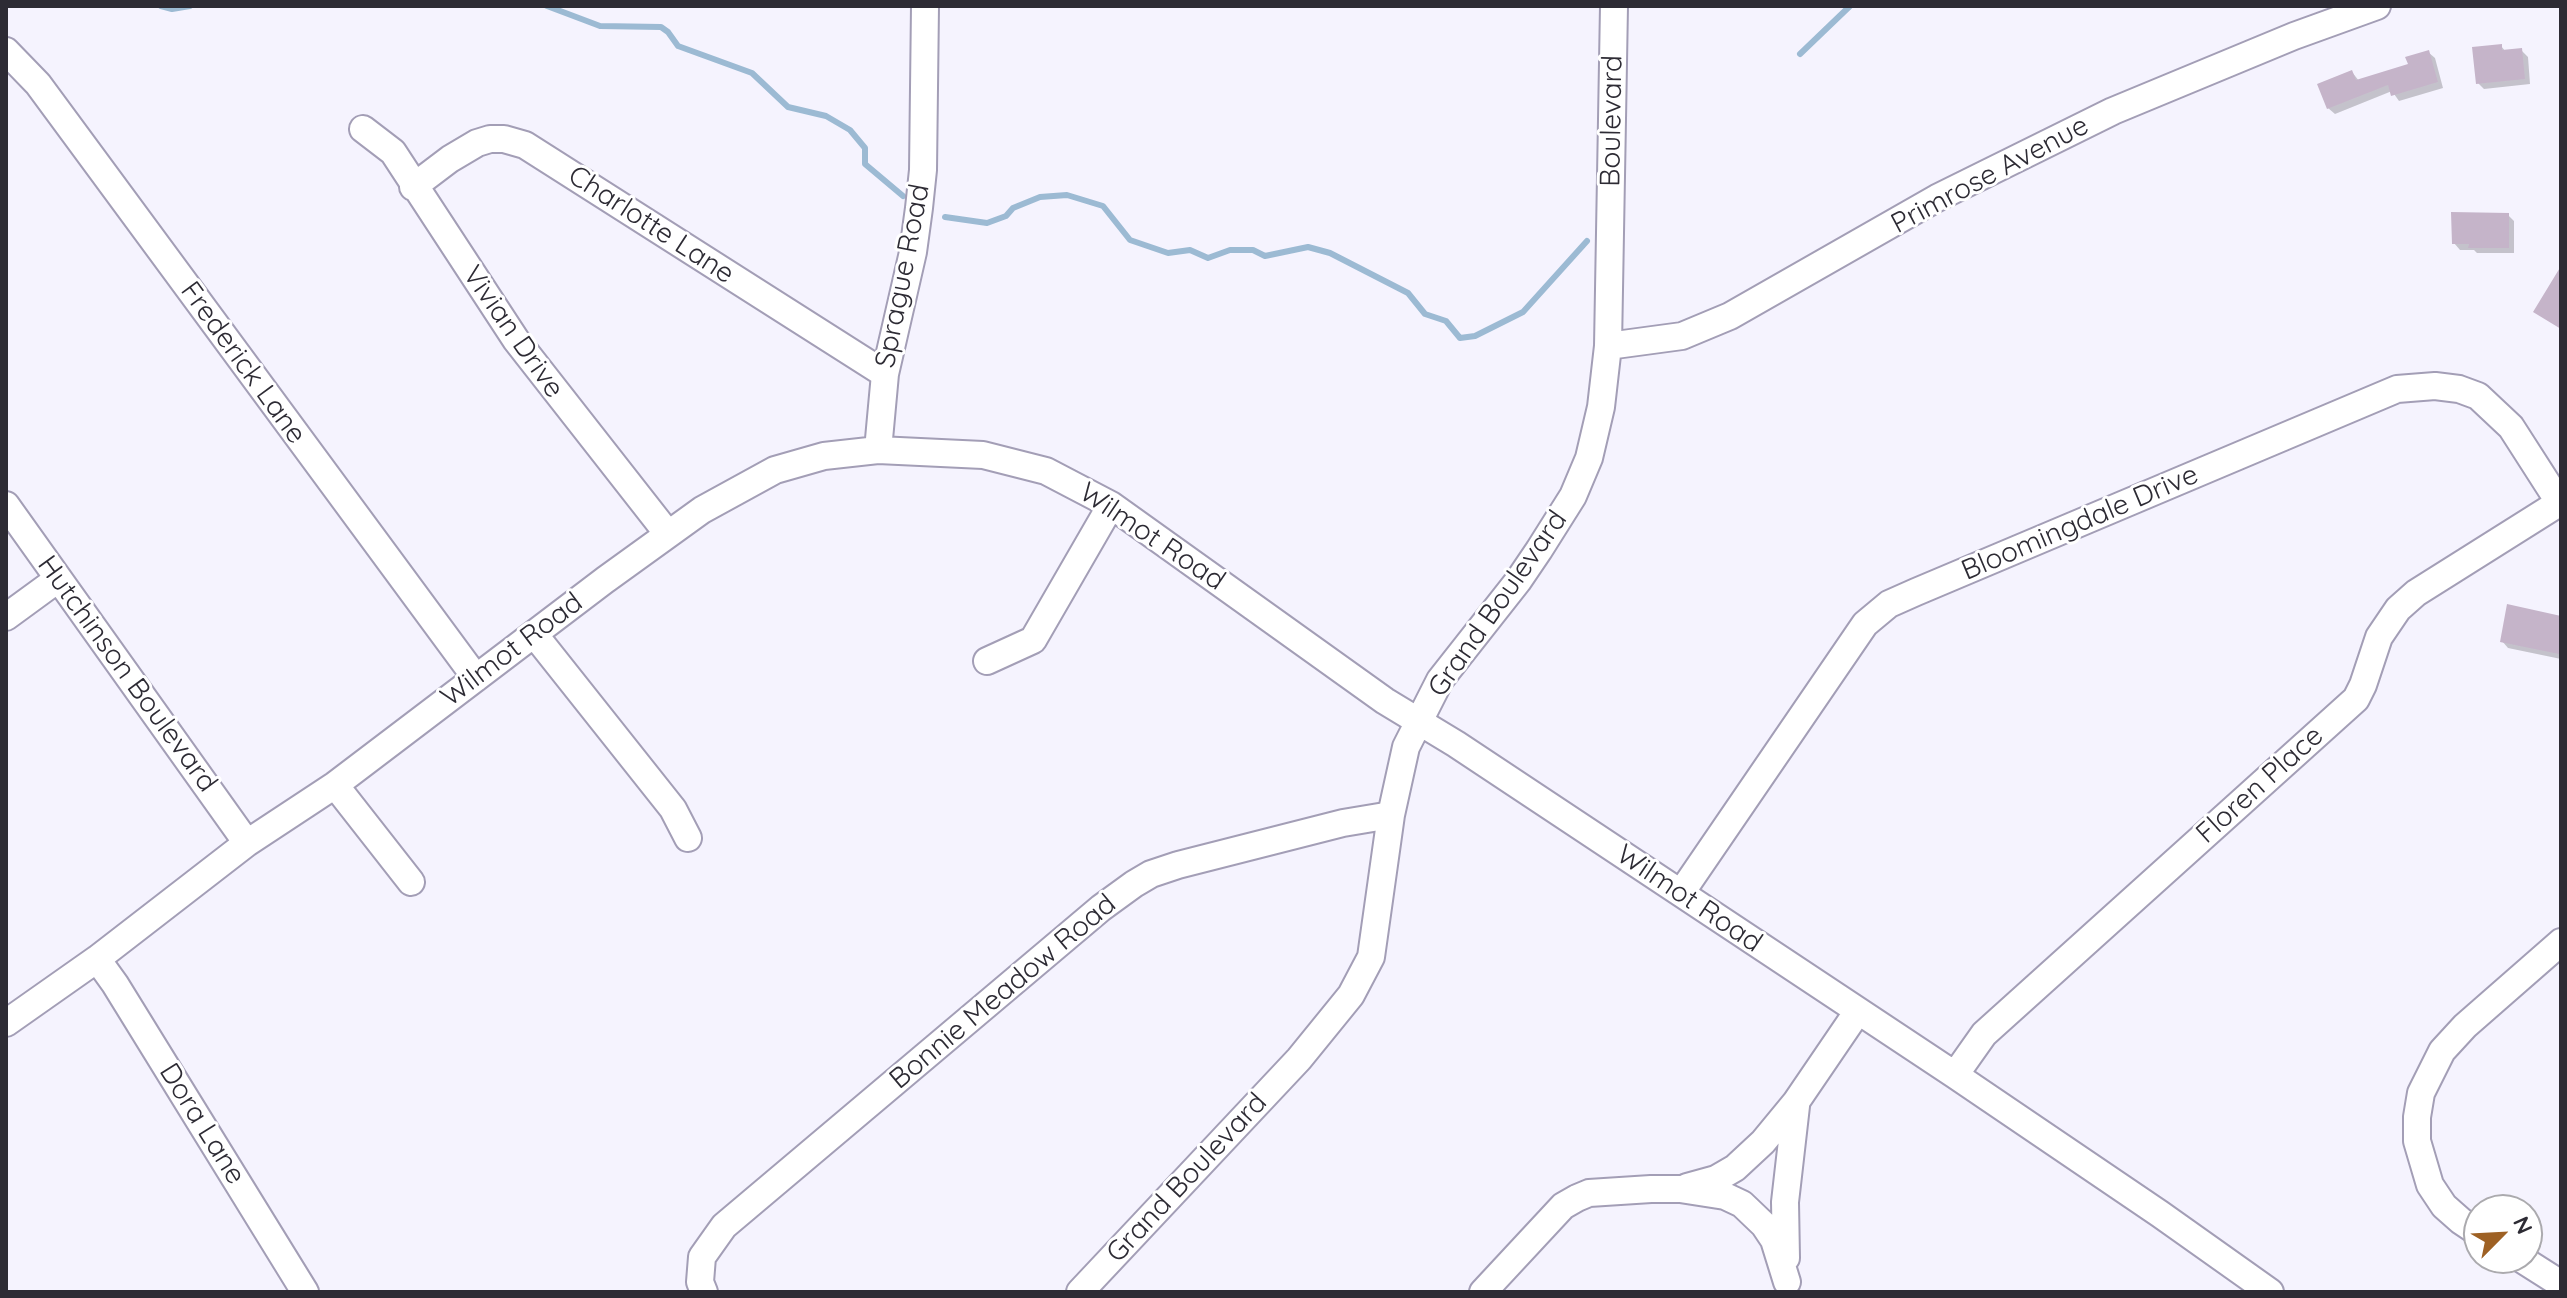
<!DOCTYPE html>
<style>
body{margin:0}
#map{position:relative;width:2567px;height:1298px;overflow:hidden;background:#f5f3fe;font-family:Quicksand,sans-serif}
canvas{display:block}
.frame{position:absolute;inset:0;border:8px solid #2d2b34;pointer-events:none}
.north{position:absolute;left:2463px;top:1194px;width:80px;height:80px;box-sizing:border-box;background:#fff;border:2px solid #abaaae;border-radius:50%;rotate:66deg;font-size:22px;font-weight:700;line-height:32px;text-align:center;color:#2d2b34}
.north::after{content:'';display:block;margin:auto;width:28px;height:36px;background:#9e6124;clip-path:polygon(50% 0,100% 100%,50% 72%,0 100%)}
</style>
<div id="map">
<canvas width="2567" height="1298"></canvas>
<div class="frame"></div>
<div class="north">N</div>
</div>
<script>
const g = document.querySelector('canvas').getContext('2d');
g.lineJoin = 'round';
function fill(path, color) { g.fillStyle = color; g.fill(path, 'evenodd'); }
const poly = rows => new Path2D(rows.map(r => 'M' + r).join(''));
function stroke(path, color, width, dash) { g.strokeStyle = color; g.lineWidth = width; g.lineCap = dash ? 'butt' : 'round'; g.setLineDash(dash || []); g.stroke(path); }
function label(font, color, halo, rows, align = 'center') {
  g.font = font + ' Quicksand,sans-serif'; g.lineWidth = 6; g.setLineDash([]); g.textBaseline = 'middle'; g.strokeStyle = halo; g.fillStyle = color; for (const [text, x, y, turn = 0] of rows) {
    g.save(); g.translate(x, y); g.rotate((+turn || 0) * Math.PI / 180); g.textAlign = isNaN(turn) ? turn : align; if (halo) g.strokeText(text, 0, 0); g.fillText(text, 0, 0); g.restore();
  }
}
fill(poly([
 [2501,46,2506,52,2521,50,2528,57,2530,84,2484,89,2478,83],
 [2428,52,2435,58,2443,88,2399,101,2392,91,2335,114,2328,108,2352,72,2359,81,2410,66],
 [2508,215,2514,221,2514,253,2477,253,2474,250,2460,250,2454,243],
 [2509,607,2561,618,2561,659,2508,648,2502,641]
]), '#0003');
stroke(poly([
 [161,6,172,9,190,6],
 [547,6,600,26,661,27,668,32,678,46,752,73,788,107,826,116,850,130,865,148,865,164,903,196],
 [1800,54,1850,6],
 [945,217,987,223,1006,216,1013,208,1040,197,1067,195,1103,206,1130,240,1168,253,1190,250,1208,258,1230,250,1253,250,1265,256,1308,247,1330,253,1408,293,1425,314,1446,321,1460,338,1475,336,1523,312,1587,241]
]), '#9cbad3', 6);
fill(poly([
 [2502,44,2502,50,2522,48,2525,79,2476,84,2472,47],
 [2429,50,2438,82,2391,96,2388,85,2327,109,2317,84,2352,70,2356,80,2408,64,2405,57],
 [2451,212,2509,213,2509,248,2468,248,2469,244,2452,244],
 [2561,266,2561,329,2533,312],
 [2507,604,2561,616,2559,654,2500,642]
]), '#c5b4c9');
const minor = poly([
 [6,51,38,84,476,678],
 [363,129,393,152,516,340,668,534],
 [413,187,450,159,477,143,490,139,504,139,525,145,885,374],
 [1608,346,1682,336,1730,316,1937,198,2113,111,2294,36,2377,6],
 [878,450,885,374,913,252,919,208,923,170,925,6],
 [6,505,247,843],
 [6,617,58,579],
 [534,634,673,809,688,838],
 [987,661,1033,640,1111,505],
 [335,785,411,882],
 [1681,893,1865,624,1889,604,1916,592,2397,389,2435,386,2459,389,2478,396,2511,427,2561,505],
 [97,959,115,984,305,1292],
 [6,1023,97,959,247,843,335,785,605,580,702,510,775,470,824,456,878,450,983,455,1046,471,1111,505,1385,701,1456,744,1955,1075,2160,1214,2270,1292],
 [1955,1075,1984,1034,2356,699,2363,685,2379,637,2398,609,2416,593,2559,503],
 [1687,1187,1716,1179,1735,1168,1763,1142,1796,1102,1858,1011],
 [2479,1233,2461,1221,2444,1206,2430,1185,2417,1141,2417,1117,2421,1093,2442,1051,2465,1026,2561,942],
 [1786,1258,1785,1202,1796,1106],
 [2520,1258,2561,1284],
 [704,1292,700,1282,702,1257,724,1226,1101,908,1134,884,1151,874,1178,865,1343,823,1391,815],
 [1080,1292,1299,1059,1351,995,1371,957,1391,815,1406,747,1440,680,1518,581,1539,550,1573,496,1589,458,1601,407,1608,346,1614,6],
 [1483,1292,1563,1206,1577,1198,1589,1193,1651,1189,1680,1189,1725,1196,1742,1204,1764,1225,1774,1240,1787,1282]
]);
stroke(minor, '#a39eb6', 30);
stroke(minor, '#fff', 26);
label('28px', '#2d2b34', '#fff', [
 ["Boulevard",1612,121,-89],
 ["Primrose Avenue",1990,175,-28],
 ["Charlotte Lane",651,225,33],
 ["Sprague Road",903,276,-79],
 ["Vivian Drive",513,332,55],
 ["Frederick Lane",243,363,54],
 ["Bloomingdale Drive",2080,523,-23],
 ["Wilmot Road",1152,537,34],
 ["Grand Boulevard",1498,604,-55],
 ["Wilmot Road",512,650,-37],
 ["Hutchinson Boulevard",127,674,54],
 ["Floren Place",2260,785,-42],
 ["Wilmot Road",1689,899,34],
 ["Bonnie Meadow Road",1003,992,-40],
 ["Dora Lane",202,1124,58],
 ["Grand Boulevard",1187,1178,-47]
]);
</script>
